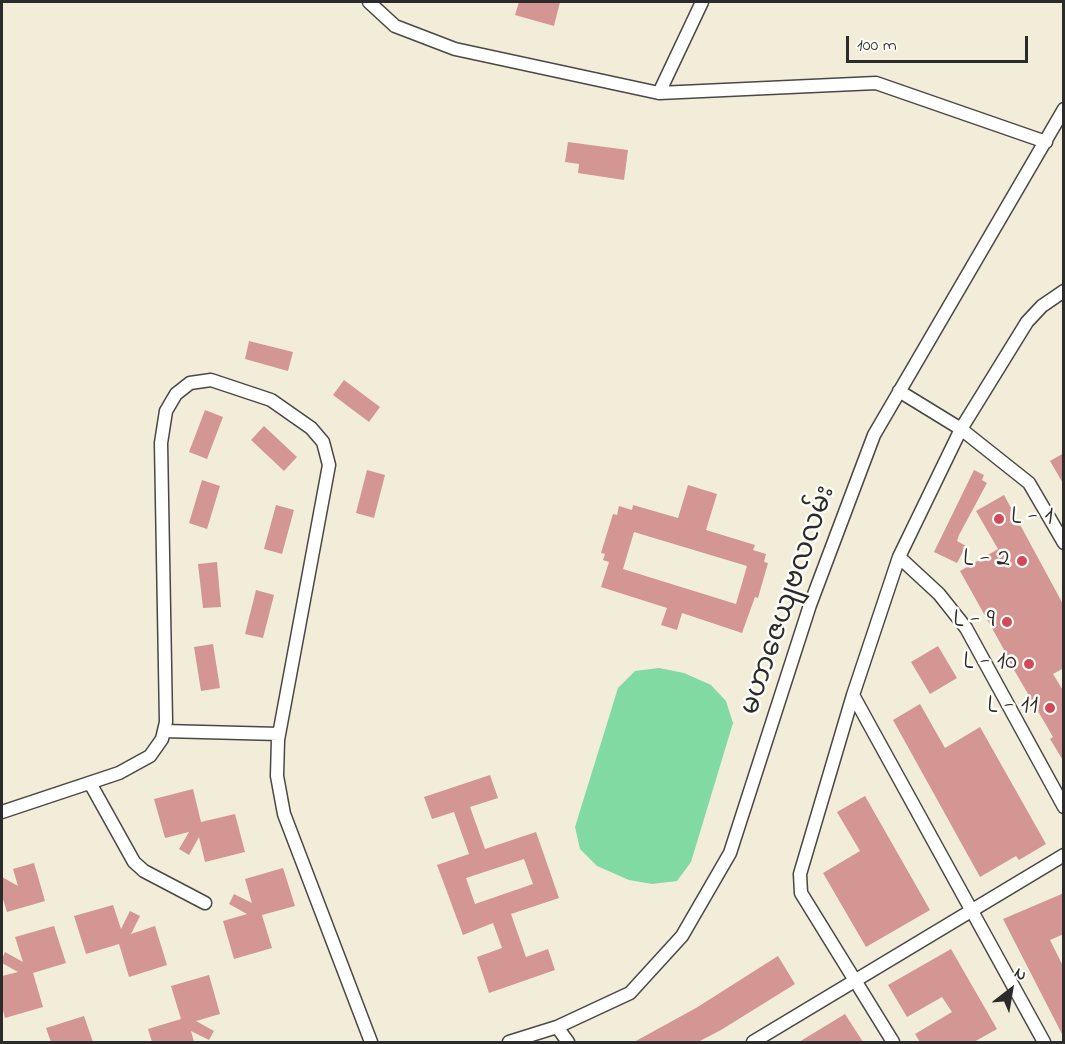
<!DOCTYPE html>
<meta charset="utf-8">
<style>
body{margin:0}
#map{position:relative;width:1065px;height:1044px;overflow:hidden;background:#f2edd8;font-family:"Indie Flower",sans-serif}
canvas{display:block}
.frame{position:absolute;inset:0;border:3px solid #2b2b2b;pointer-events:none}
.north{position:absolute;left:981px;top:960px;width:60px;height:60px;-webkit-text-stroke:4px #fdfcf7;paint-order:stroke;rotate:31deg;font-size:16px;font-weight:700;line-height:24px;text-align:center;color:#2b2b2b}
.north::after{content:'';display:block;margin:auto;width:21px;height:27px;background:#2b2b2b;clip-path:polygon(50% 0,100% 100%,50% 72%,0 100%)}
.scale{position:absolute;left:846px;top:36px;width:182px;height:27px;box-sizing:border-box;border:3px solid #2b2b2b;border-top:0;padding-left:8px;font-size:18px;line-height:21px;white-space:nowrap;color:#2b2b2b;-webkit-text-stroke:4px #fdfcf7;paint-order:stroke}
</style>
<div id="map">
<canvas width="1065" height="1044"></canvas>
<div class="frame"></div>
<div class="north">N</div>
<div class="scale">100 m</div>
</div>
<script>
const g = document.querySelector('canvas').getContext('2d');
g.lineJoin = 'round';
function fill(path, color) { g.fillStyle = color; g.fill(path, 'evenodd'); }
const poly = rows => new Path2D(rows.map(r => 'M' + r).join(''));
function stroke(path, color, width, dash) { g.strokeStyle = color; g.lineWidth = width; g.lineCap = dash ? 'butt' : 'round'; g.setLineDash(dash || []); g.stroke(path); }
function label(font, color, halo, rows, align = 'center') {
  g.font = font + ' "Indie Flower","Noto Sans Myanmar",sans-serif'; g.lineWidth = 5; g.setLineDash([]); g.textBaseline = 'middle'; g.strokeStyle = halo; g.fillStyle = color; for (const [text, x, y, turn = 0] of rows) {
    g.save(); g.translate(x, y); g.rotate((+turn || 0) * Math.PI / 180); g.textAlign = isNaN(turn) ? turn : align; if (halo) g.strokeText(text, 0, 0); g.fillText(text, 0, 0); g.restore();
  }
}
fill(poly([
 [659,668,684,673,711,685,726,701,733,723,691,862,677,881,652,884,629,880,597,866,580,849,575,827,618,688,635,671]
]), '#80daa1');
fill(poly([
 [519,2,560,2,554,26,515,15],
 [568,142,628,150,624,180,578,173,579,164,565,162],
 [249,341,293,352,288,371,245,359],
 [344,380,380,407,369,422,333,395],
 [205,410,223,417,207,459,189,452],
 [264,426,297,457,284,471,251,440],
 [1064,453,1064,485,1050,461],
 [367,470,385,475,374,518,356,513],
 [974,470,984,475,982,480,987,483,959,535,957,541,966,546,957,563,934,552],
 [202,480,220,486,207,529,189,523],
 [688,485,717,494,706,530,755,545,753,550,766,554,764,562,768,563,758,598,755,597,742,633,682,613,677,630,661,625,667,608,601,587,609,562,603,560,605,554,601,553,613,514,617,515,619,506,632,510,633,505,678,518],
 [634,532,747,566,736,604,623,569],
 [1004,495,1064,606,1064,668,1053,674,1064,692,1064,762,1050,739,1053,737,1006,656,1007,655,960,571,998,549,976,511],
 [276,505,294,510,282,554,264,549],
 [217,562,221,607,203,608,198,564],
 [256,590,274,595,263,638,245,634],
 [213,644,220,688,201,691,194,647],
 [938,646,957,678,930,694,911,662],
 [920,704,945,748,980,727,1046,844,1019,860,1016,856,980,877,893,720],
 [490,775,498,798,470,807,485,849,536,832,559,898,511,914,526,957,548,949,555,970,489,993,477,957,502,948,493,923,463,935,437,865,469,854,454,812,432,819,424,797],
 [524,859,533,884,475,904,466,878],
 [193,789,201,822,235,814,245,852,205,862,199,837,189,855,179,849,189,832,165,838,154,799],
 [865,796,930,910,866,947,823,873,860,851,837,812],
 [34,863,45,901,7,912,2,896,2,877,18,886,13,869],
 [283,868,295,906,262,915,272,948,234,959,223,921,247,914,229,904,234,894,252,903,245,879],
 [1064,893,1064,934,1050,940,1064,968,1064,1038,1003,919],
 [113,905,121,929,130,911,140,916,131,934,155,926,167,965,129,977,119,944,86,954,74,916],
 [54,926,66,963,33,973,43,1007,5,1018,2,1006,2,976,18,972,2,963,2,959,5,952,23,962,15,937],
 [951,949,997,1029,974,1042,920,1042,915,1034,952,1012,942,997,907,1017,888,985],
 [778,956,795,984,721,1030,698,1042,634,1042,696,1008],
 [209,975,220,1014,196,1021,214,1031,209,1040,191,1031,194,1042,152,1042,148,1029,181,1019,171,986],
 [845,1014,863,1042,799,1042],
 [84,1016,93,1042,51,1042,46,1028]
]), '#d39693');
const street = poly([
 [369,2,395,26,455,49,659,93,876,83,1046,142],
 [659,93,702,2],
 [899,391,961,429,1029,483,1064,543],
 [899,557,939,594,966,628,1064,807],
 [853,695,1044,1042],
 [164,731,279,734],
 [90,783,134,862,144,871,205,903],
 [2,812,119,773,150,756,162,739,166,722,161,443,166,411,176,394,190,383,211,380,271,400,311,428,323,442,329,465,278,740,277,776,284,814,371,1042],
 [557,1027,568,1042],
 [509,1042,557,1027,630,993,682,936,730,853,810,605,874,435,1064,109],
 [753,1042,1064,855],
 [893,1042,801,893,800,874,853,695,899,557,961,429,1027,322,1042,306,1064,291]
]);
stroke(street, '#494845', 15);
stroke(street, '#fff', 12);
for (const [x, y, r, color] of [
 [999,519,6,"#d1495b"],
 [1022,561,6,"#d1495b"],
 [1007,622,6,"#d1495b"],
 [1029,664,6,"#d1495b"],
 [1050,708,6,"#d1495b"]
]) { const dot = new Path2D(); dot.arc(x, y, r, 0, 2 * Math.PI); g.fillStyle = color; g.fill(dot); stroke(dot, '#fdfcf7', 2); }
label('27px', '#2b2b2b', '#fdfcf7', [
 ["L - 1",1011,519,"left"],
 ["L - 2",1010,561],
 ["L - 9",995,622],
 ["L - 10",1017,664],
 ["L - 11",1038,708]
], 'right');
label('27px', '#2b2b2b', '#fdfcf7', [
 ["မဟာဇေယျဗလလမ်း",790,601,-71]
]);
</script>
